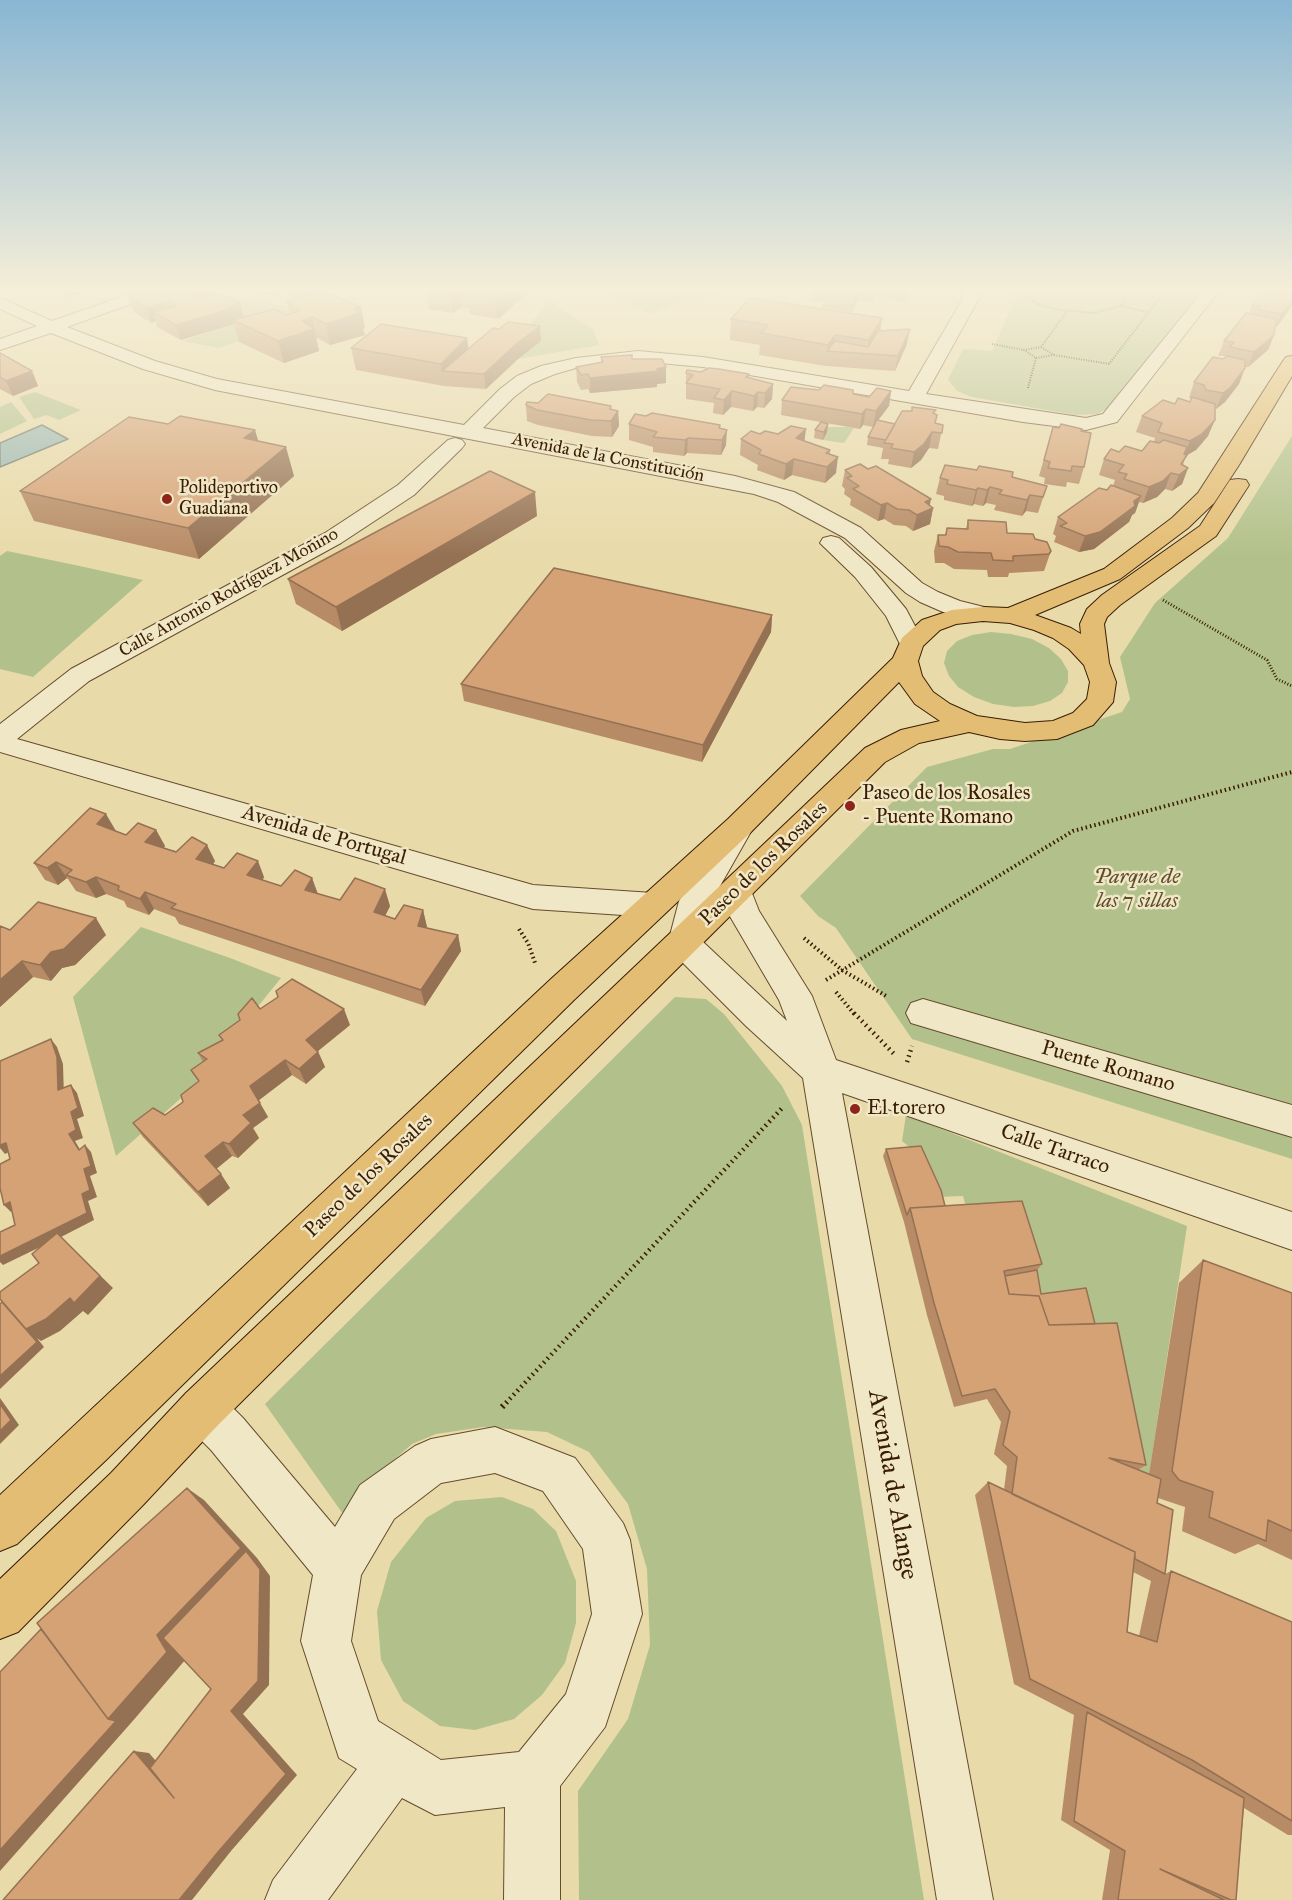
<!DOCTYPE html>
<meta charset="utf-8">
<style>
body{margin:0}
canvas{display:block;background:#e8daa9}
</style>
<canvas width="1292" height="1900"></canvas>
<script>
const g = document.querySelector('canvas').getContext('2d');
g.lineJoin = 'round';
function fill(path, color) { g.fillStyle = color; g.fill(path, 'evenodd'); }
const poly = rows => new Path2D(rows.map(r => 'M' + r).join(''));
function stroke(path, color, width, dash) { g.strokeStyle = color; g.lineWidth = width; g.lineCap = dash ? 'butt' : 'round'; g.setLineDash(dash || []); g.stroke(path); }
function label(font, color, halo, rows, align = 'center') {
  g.font = font + ' "IM FELL Great Primer",serif'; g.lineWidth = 5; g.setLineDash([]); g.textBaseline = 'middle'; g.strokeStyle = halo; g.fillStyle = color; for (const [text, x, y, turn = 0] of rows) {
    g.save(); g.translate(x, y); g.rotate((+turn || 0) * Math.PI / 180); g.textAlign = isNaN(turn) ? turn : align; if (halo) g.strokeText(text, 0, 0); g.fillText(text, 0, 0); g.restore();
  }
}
fill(poly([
 [606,291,725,291,696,300,691,298,649,313],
 [1013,291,1201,291,1109,407,1098,414,1075,415,972,397,957,391,948,380,963,349,992,351,1015,300],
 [202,292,322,312,219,348,183,341,236,323,244,318],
 [549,301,593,330,599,345,518,359,541,341,521,336],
 [35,392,81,410,59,420,47,415,34,419,19,397],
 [11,402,27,421,0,434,0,407],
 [822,427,847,427,854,428,844,443,823,440,827,432],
 [1292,436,1292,1159,912,1039,836,928,818,916,800,896,927,767,993,749,1010,749,1122,712,1130,699,1120,657,1155,603,1228,538],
 [7,551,75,565,143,580,33,677,0,669,0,556],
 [991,632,1011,634,1032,639,1049,648,1061,659,1068,671,1068,682,1062,693,1050,701,1033,706,1014,707,993,704,974,697,958,687,949,676,944,663,947,651,957,641,972,635],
 [141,927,230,958,281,978,190,1090,116,1156,73,997],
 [675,997,706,999,724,1014,782,1086,802,1125,924,1900,579,1900,578,1791,628,1719,650,1645,647,1569,628,1504,589,1452,547,1432,483,1427,436,1434,412,1444,377,1475,343,1514,265,1404],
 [906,1115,1187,1226,1147,1488,1036,1300,969,1217,963,1196,937,1197,918,1154,902,1141],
 [502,1497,533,1509,556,1531,576,1581,576,1623,565,1663,542,1695,514,1719,475,1730,440,1726,403,1701,381,1660,377,1611,391,1562,426,1518,455,1501]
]), '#b2c18b');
const water = poly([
 [42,425,68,439,0,467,0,443,42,425]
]);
fill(water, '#9bb8b3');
stroke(water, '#747a6d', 1.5);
const minor = poly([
 [138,291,161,291,159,294,67,327,155,361,217,379,464,425,500,389,517,376,541,366,576,358,638,351,703,357,909,391,962,300,961,291,977,291,978,300,926,394,1086,418,1103,414,1203,291,1219,291,1117,422,1086,430,1023,422,703,367,638,361,576,368,555,374,531,384,514,397,483,428,735,476,794,492,861,528,922,583,938,592,960,601,992,609,995,614,992,619,983,621,943,612,920,602,906,593,845,538,778,502,754,494,215,390,143,369,51,333,0,350,0,339,37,326,0,309,0,298,52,321,138,291],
 [455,438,462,440,465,444,462,448,414,495,341,543,89,681,17,739,533,885,653,893,664,897,669,905,664,913,653,917,533,909,0,752,0,724,71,669,325,533,398,485,448,440,455,438],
 [831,536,839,538,871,567,906,609,924,643,920,648,911,651,902,648,886,616,855,577,820,543,823,538,831,536],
 [738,817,749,821,753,828,711,902,701,940,787,1021,779,1000,728,913,721,891,726,883,737,879,748,883,759,911,812,996,836,1060,1292,1212,1292,1250,842,1093,993,1900,937,1900,803,1078,746,1026,672,952,668,943,679,901,684,893,727,821,738,817],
 [923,999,1292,1105,1292,1137,911,1023,906,1013,911,1003,923,999],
 [202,1387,218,1393,243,1418,335,1527,360,1485,415,1446,431,1439,495,1427,575,1458,623,1523,630,1540,642,1614,605,1727,560,1786,560,1900,504,1900,505,1807,435,1815,402,1798,328,1900,265,1900,273,1880,357,1769,339,1758,301,1641,313,1575,211,1450,186,1425,180,1409,186,1393,202,1387],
 [495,1473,543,1491,583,1549,592,1614,566,1694,519,1752,441,1760,378,1721,351,1641,361,1575,394,1519,441,1483,495,1473]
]);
const major = poly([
 [1292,356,1292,376,1239,465,1214,503,1188,528,1120,579,1035,615,1071,628,1081,634,1080,624,1087,609,1102,595,1200,526,1230,480,1238,479,1246,480,1249,485,1216,536,1120,605,1107,617,1104,624,1109,663,1116,682,1113,702,1093,725,1057,739,1025,741,1000,739,969,732,919,743,885,762,218,1425,143,1505,18,1632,0,1639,0,1579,111,1473,186,1393,865,748,901,730,940,721,915,704,899,682,750,833,575,999,106,1460,17,1544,0,1551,0,1495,551,979,728,819,893,658,902,638,922,620,952,610,983,607,1008,608,1104,569,1172,518,1198,493,1283,361,1286,357,1292,356],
 [983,621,1010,623,1034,630,1053,638,1069,649,1084,665,1090,682,1087,699,1073,713,1053,721,1025,723,977,716,950,704,933,692,922,676,918,661,923,646,940,630,956,624,983,621]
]);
stroke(minor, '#664c2c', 2);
stroke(major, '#3a1d03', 2);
stroke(poly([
 [1021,291,1037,304,1054,309,1093,313,1121,306,1126,298,1123,291],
 [1121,306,1147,312],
 [992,344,1024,350],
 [1041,347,1054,355,1036,358,1024,350,1041,347],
 [1041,347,1067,311],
 [1054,355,1110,364],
 [1109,364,1165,291],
 [1028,388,1036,358]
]), '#3a1d03', 2, [1, 1.5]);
stroke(poly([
 [1163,600,1267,660,1277,679,1292,686]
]), '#3a1d03', 3, [1, 2]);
stroke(poly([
 [519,929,528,943,535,963],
 [804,938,842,970,888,997],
 [826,980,1073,831,1292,772],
 [836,992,855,1015]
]), '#3a1d03', 4, [1.5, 3]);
stroke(poly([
 [854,1013,895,1055],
 [907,1062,912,1046],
 [506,1403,784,1106]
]), '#3a1d03', 4.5, [1.5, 4]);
stroke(poly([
 [502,1407,507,1402]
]), '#3a1d03', 6, [2, 4.5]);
fill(minor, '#f0e7c7');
fill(major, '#e4bd74');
fill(poly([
 [60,291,87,291,69,297],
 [128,291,210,291,212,295,244,317,286,315,290,314,287,302,299,299,288,296,287,291,326,291,322,293,365,328,363,329,365,335,330,345,317,338,316,339,319,351,284,363,239,342,234,324,181,340,157,327,156,321,151,323,133,311,128,296,130,296],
 [251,291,283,291,275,296,251,292],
 [427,291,530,291,498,319,470,314,469,308,461,307,453,313,429,309],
 [814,291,909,291,904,301,875,297,872,302,858,300,852,312,822,308,823,301,812,301],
 [1292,291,1279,324,1275,328,1274,335,1268,350,1248,367,1245,367,1239,384,1225,402,1216,409,1215,408,1208,436,1196,450,1186,455,1183,465,1188,468,1182,484,1172,491,1165,489,1157,497,1143,503,1139,502,1135,513,1132,515,1129,522,1094,549,1079,552,1054,542,1056,536,1053,534,1058,517,1113,486,1115,480,1099,475,1104,459,1119,452,1142,451,1154,442,1155,438,1136,432,1142,416,1175,404,1190,402,1192,398,1189,398,1194,382,1226,356,1218,356,1224,341,1249,313,1252,305],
 [882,318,880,331,907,344,895,371,826,366,759,355,760,345,730,340,731,319],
 [541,341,518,359,486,389,444,386,356,370,351,348,468,349],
 [0,353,32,371,38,386,13,396,0,389],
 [601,357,632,359,666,367,666,383,657,384,657,387,590,393,588,389,581,390,577,382,576,367,601,362],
 [686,373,749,374,749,378,773,384,772,399,764,408,757,407,753,411,731,407,723,415,713,413,714,403,686,399],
 [891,391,889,406,878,420,895,424,935,414,935,423,943,425,938,449,929,448,921,460,911,468,888,464,889,459,881,459,883,448,867,445,868,437,875,425,873,427,863,425,860,429,781,415,782,400,853,394,869,397],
 [526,405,611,409,618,411,619,426,612,437,592,436,538,425,527,421],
 [629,424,720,428,726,445,721,455,687,453,684,456,653,452,653,447,629,440],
 [828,424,827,432,823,440,814,438,815,430],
 [1053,427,1081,431,1084,467,1079,484,1067,482,1066,487,1044,484,1045,478,1039,476],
 [760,434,804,441,830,450,830,454,836,473,825,483,792,475,784,480,757,470,758,465,740,455,741,439],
 [258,441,294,476,199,559,34,521,20,491],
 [845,470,930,505,933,508,930,524,913,531,906,526,894,525,884,519,878,521,850,505,851,499,844,494,845,489,842,486],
 [1012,477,1047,486,1038,513,1026,511,1022,516,994,510,996,505,986,503,983,506,974,504,972,506,944,500,944,496,936,494,940,478],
 [537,516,342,631,296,604,288,579],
 [968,520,1007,533,1035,539,1051,551,1044,571,1009,573,1008,577,988,577,987,570,954,569,944,563,935,563,934,551,938,535,945,535,947,528,966,529],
 [772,615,771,632,702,762,464,701,461,684],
 [156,830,165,846,164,848,215,861,213,865,224,868,264,877,263,880,281,886,312,878,318,894,340,900,390,906,385,916,395,919,423,910,427,928,458,935,461,951,425,1006,179,924,175,917,154,909,149,915,127,907,124,901,106,894,96,898,76,891,68,879,67,878,58,885,45,880,34,863,116,831,126,835],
 [0,926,10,930,106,935,75,965,62,968,51,981,33,977,0,1007],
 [260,1009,350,1025,318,1051,325,1067,306,1084,292,1075,258,1100,268,1117,253,1128,259,1138,238,1158,232,1156,216,1169,230,1188,208,1206,143,1137,133,1123,165,1115,183,1102,199,1082,191,1070,203,1062,198,1053,222,1040,219,1035],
 [886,1149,945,1206,1042,1264,1037,1270,1041,1294,1095,1324,1146,1465,1138,1470,1149,1474,1179,1283,1203,1260,1292,1293,1292,1560,1258,1544,1235,1554,1182,1531,1185,1507,1158,1498,1157,1503,1165,1574,1151,1581,1133,1572,1127,1632,1139,1636,1151,1581,1171,1571,1292,1622,1292,1835,1288,1835,1244,1808,1236,1900,1102,1900,1110,1850,1061,1820,1074,1715,1014,1684,975,1495,988,1482,1004,1490,1007,1466,994,1454,1001,1422,987,1399,954,1407,927,1315,904,1222,883,1156]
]), '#b78b65');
fill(poly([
 [67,291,87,291,69,297],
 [203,291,210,291,214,303,194,309,189,295],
 [273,291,283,291,275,296],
 [309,291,326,291,311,301],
 [452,291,459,291,461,307,453,313,450,292],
 [504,291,530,291,498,319,495,298],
 [855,291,859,291,858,300,852,312],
 [874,291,876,291,875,297,872,302],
 [906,291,909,291,904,301],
 [1292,301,1292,306,1279,324,1274,329,1281,314],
 [167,302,172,317,153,312,156,321,151,323,147,308],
 [240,303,244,317,234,321,234,324,181,340,176,325],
 [361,307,365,328,363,329,365,335,330,345,326,324,354,309],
 [312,317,319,351,284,363,278,341,302,321],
 [882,318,879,340,867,354,869,340],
 [540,326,541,341,518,359,486,389,484,374,516,344],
 [910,329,907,344,895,371,898,356],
 [835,335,833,352,827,351,828,345],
 [1274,335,1268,350,1248,367,1254,352],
 [467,338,470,360,442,371,441,364],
 [666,367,666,383,657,384,657,387,590,393,590,378],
 [1245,368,1239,384,1225,402,1216,409,1223,393],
 [32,371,38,386,13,396,6,381],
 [773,384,772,399,764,408,765,393],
 [732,391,731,407,723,415,724,400],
 [891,391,889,406,873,427,876,411],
 [758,392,757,407,753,411,754,396],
 [866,409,863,425,860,429,862,414],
 [618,411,619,426,612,437,611,421],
 [1215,420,1208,436,1196,450,1184,457,1190,441],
 [828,424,827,432,823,440,824,432],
 [806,429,804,445,796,438],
 [255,430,264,460,244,438],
 [727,430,726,445,721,455,722,440],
 [932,432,929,448,921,460,911,468,914,452],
 [688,438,687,453,684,456,685,440],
 [286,447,294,476,199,559,188,528],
 [838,457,836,473,825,483,827,467],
 [794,459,792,475,784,480,786,464],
 [1188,468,1182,484,1172,491,1179,475],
 [1171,473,1165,489,1157,497,1143,503,1149,487],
 [990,487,986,503,983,506,987,490],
 [978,488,974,504,972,506,976,490],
 [535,492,537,516,342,631,336,607],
 [1030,495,1026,511,1022,516,1027,500],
 [1141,496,1135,513,1132,515,1129,522,1094,549,1079,552,1085,536],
 [931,499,929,509,933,508,930,524,913,531,917,515,925,502],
 [887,503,884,519,878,521,881,505],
 [772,615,771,632,702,762,703,745],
 [106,814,116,831,97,824],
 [156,830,165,846,153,858,145,842],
 [207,845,215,861,203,876,196,859],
 [258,861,264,877,254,891,247,875],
 [56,862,67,878,58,885,47,868],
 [96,877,106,894,96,898,86,882],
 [312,878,318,895,305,890],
 [385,889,390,906,379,928,374,912],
 [145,892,154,909,149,915,140,899],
 [423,910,427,927,422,942,418,926],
 [96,918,106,935,75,965,62,968,51,981,40,965,51,952],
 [458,935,461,951,425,1006,421,990],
 [22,961,33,977,0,1007,0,980],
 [344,1009,350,1025,313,1055,306,1040],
 [51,1039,57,1047,63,1064,64,1098,58,1090],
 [318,1052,325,1067,306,1084,299,1069],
 [285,1060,292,1075,258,1101,250,1086],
 [71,1085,77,1093,84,1116,77,1119,83,1138,75,1141,85,1158,79,1150,69,1134,71,1112],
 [260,1103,268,1117,253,1128,259,1138,238,1158,229,1144,243,1115],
 [223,1142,232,1156,215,1170,205,1156],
 [6,1143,13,1150,5,1154,0,1148,0,1145],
 [85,1145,91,1152,97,1173,90,1176,97,1197,88,1201,94,1220,61,1237,113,1288,88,1315,83,1311,60,1331,41,1341,37,1338,44,1347,0,1389,0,1376,26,1329,12,1307,61,1237,3,1265,0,1262,0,1256,82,1194,84,1169],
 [221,1174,230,1188,208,1206,198,1192],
 [10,1202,18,1209,11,1212,4,1205],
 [0,1398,19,1425,0,1444],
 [187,1488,204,1500,257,1558,270,1576,269,1685,243,1714,297,1775,231,1851,192,1900,179,1900,231,1711,186,1659,131,1723,0,1871,0,1850,108,1719,157,1635],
 [134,1751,149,1753,188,1798,174,1798]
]), '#957153');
const building = poly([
 [129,291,203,291,189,295,197,299,217,293,240,303,229,306,233,308,176,325,153,312,177,306,167,302,147,308,128,296,136,295,129,291],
 [472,291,504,291,495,298,467,293,472,291],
 [814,291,824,291,824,294,812,294,814,291],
 [1263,291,1292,291,1292,301,1285,310,1281,314,1257,309,1261,306,1252,305,1263,291],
 [317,293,329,294,361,307,354,309,360,313,326,324,312,317,302,321,314,329,278,341,233,320,275,309,286,315,300,311,287,302,317,293],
 [750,298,882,318,869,340,835,335,828,345,761,333,768,325,731,319,750,298],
 [1246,313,1276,319,1274,335,1254,352,1230,347,1234,342,1224,341,1246,313],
 [508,322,540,326,516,344,484,374,442,371,493,328,499,329,508,322],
 [381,324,467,338,441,364,351,348,381,324],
 [910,329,898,356,827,351,835,341,868,347,878,331,910,329],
 [0,353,32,371,6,381,0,377,0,353],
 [632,355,632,359,662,359,666,367,657,369,658,371,590,378,588,374,581,375,576,367,603,362,601,357,632,355],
 [1227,356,1245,360,1245,368,1231,387,1223,393,1206,390,1204,385,1194,382,1213,357,1223,359,1227,356],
 [709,368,719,369,749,374,746,377,773,384,765,393,758,392,754,396,732,391,724,400,714,398,720,389,686,383,693,375,686,373,687,370,701,372,709,368],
 [824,385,853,390,853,394,869,397,877,388,891,391,876,411,866,409,862,414,782,400,791,387,819,390,824,385],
 [548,394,611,406,610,409,618,411,611,421,591,420,537,410,526,405,527,402,538,403,548,394],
 [1192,397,1215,404,1215,420,1202,434,1190,441,1158,432,1162,423,1142,416,1163,400,1175,404,1178,398,1190,402,1192,397],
 [912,407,936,410,933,413,937,415,935,423,943,425,942,433,932,432,924,444,914,452,891,448,893,444,884,443,902,411,912,411,912,407],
 [652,413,720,425,719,428,727,430,722,440,688,438,685,440,653,437,657,432,629,424,635,414,646,416,652,413],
 [180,416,255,430,244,438,286,447,188,528,20,491,129,417,168,424,180,416],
 [877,420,895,424,886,440,868,437,877,420],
 [821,422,828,424,824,432,815,430,821,422],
 [1061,424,1082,429,1081,431,1091,433,1084,467,1072,466,1071,471,1048,468,1050,462,1044,460,1053,427,1059,428,1061,424],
 [791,426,806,429,796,438,830,450,826,453,838,457,827,467,794,459,786,464,759,454,761,450,741,439,751,431,760,434,765,431,778,434,791,426],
 [1164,440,1187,447,1184,454,1187,455,1181,464,1188,468,1179,475,1171,473,1163,481,1149,487,1124,479,1127,474,1118,472,1124,465,1104,459,1111,449,1119,452,1125,446,1142,451,1150,441,1159,443,1164,440],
 [860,464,868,469,876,466,931,499,925,502,933,508,917,515,909,510,897,509,887,503,881,505,853,489,859,486,847,478,852,476,845,470,860,464],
 [945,465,977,470,979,466,1013,472,1012,477,1047,486,1043,497,1030,495,1027,500,999,494,1002,490,990,487,987,490,978,488,976,490,947,484,948,480,940,478,945,465],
 [490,471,535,492,336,607,288,579,490,471],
 [1111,485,1141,496,1134,501,1135,506,1100,532,1085,536,1060,526,1067,523,1058,517,1099,488,1107,490,1111,485],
 [968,520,1006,522,1007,533,1033,534,1035,539,1047,542,1051,551,1049,554,1013,556,1013,561,993,560,991,553,958,552,948,547,939,546,938,535,946,535,947,528,968,529,968,520],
 [554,568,772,615,703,745,461,684,554,568],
 [90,808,106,814,97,824,126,835,138,823,156,830,145,842,176,852,192,837,207,845,196,859,224,868,237,853,258,861,247,875,281,886,295,870,312,878,305,890,340,900,355,878,385,889,374,912,395,919,404,905,423,910,418,926,458,935,421,990,171,908,176,904,145,892,140,899,118,890,119,886,96,877,86,882,66,875,72,870,56,862,47,868,34,863,90,808],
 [38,902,96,918,64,949,51,952,40,965,22,961,0,980,0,926,10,930,38,902],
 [292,979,344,1009,306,1040,318,1052,299,1069,285,1060,250,1086,260,1103,243,1115,251,1123,229,1144,223,1142,205,1156,221,1174,198,1192,133,1123,153,1108,165,1115,183,1102,181,1095,199,1081,191,1070,207,1059,198,1053,223,1040,219,1035,240,1020,238,1014,252,998,260,1009,278,997,276,991,292,979],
 [51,1039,57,1057,58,1090,71,1085,78,1108,71,1112,76,1130,69,1134,79,1150,85,1145,91,1166,84,1169,90,1190,82,1194,87,1213,0,1256,0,1232,15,1225,10,1202,4,1205,0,1188,0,1164,10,1159,6,1143,0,1145,0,1061,51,1039],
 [921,1146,941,1190,945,1206,910,1208,907,1215,886,1149,921,1146],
 [1022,1201,1042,1264,1004,1271,1009,1294,1039,1296,1049,1325,1117,1323,1146,1465,1109,1458,1161,1479,1157,1503,1173,1510,1165,1574,1135,1559,1135,1552,1012,1494,1017,1457,1003,1445,1010,1412,995,1389,962,1396,934,1303,910,1208,1022,1201],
 [57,1233,100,1276,74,1303,70,1298,46,1319,26,1329,0,1299,0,1292,39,1263,32,1254,57,1233],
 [1203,1260,1292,1293,1292,1531,1268,1520,1266,1541,1209,1517,1213,1492,1179,1480,1172,1471,1203,1260],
 [1037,1270,1041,1294,1086,1288,1095,1324,1049,1325,1039,1296,1009,1294,1005,1276,1037,1270],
 [2,1302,37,1342,0,1376,0,1304,2,1302],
 [0,1404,11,1420,0,1431,0,1404],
 [988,1482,1135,1552,1127,1632,1157,1642,1171,1571,1292,1622,1292,1821,1192,1760,1030,1679,988,1482],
 [187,1488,241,1548,157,1635,167,1652,108,1719,37,1623,187,1488],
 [246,1551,260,1569,258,1681,231,1711,286,1774,218,1852,179,1900,3,1900,134,1751,174,1798,150,1768,211,1689,163,1638,246,1551],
 [41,1629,108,1719,116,1721,0,1850,0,1672,41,1629],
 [1087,1712,1244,1798,1236,1900,1231,1900,1160,1869,1224,1900,1118,1900,1125,1851,1074,1821,1087,1712]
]);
fill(building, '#d5a276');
stroke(building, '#957153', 1.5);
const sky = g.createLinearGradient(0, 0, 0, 557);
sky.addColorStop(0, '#89b6d3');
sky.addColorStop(0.52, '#f5eed8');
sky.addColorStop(1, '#f5eed800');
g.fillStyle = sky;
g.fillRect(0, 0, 1292, 557);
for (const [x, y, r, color] of [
 [167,499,6,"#8f2418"],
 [850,806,6,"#8f2418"],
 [855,1109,6,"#8f2418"]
]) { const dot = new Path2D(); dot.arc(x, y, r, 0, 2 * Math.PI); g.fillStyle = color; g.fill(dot); stroke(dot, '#f0e7c7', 2); }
label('18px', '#3a1d03', '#f0e7c7', [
 ["Avenida de la Constitución",608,458,11],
 ["Calle Antonio Rodríguez Moñino",229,593,-29]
]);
label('18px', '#3a1d03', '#f0e7c7', [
 ["Polideportivo",179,489],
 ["Guadiana",179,510]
], 'left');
label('21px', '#3a1d03', '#f0e7c7', [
 ["Paseo de los Rosales",862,794],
 ["- Puente Romano",862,818],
 ["El torero",867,1109]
], 'left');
label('21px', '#3a1d03', '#f0e7c7', [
 ["Avenida de Portugal",324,836,16],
 ["Paseo de los Rosales",764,864,-44],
 ["Puente Romano",1108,1067,16],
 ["Calle Tarraco",1055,1150,19],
 ["Paseo de los Rosales",369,1176,-44]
]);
label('italic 21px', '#5e4e2c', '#f0e7c7', [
 ["Parque de",1137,878],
 ["las 7 sillas",1137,902]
]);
label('26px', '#3a1d03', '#f0e7c7', [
 ["Avenida de Alange",892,1485,80]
]);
</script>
